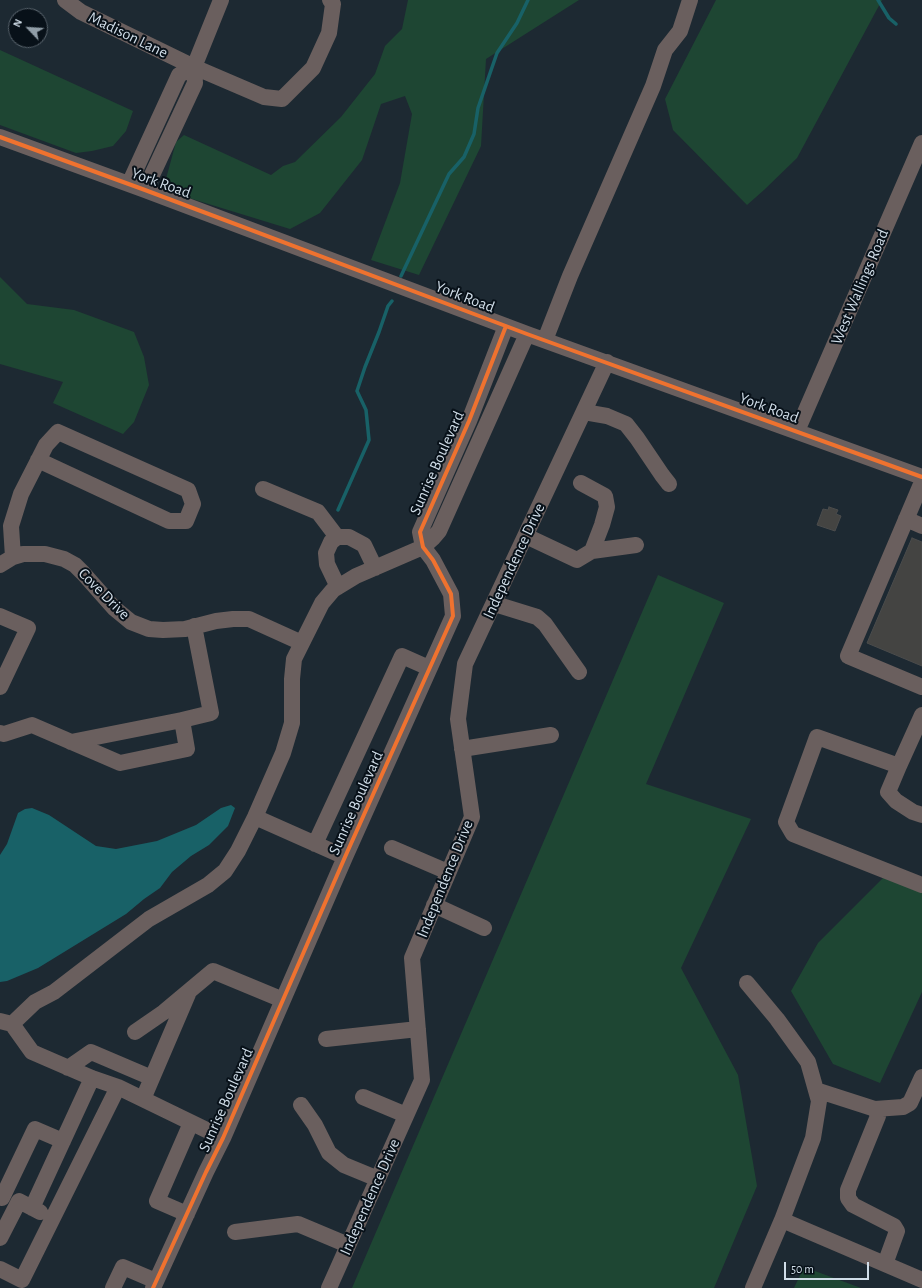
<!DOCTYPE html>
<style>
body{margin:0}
#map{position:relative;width:922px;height:1288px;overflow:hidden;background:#1d2932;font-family:"Alegreya Sans",sans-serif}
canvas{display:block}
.north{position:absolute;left:8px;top:8px;width:40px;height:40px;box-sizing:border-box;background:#081119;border:1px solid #58636c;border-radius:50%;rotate:295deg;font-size:11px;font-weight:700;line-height:16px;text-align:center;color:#d0dde8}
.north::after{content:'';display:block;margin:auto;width:14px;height:18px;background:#919ea8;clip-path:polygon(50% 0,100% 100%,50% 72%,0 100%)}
.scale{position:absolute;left:784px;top:1262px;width:85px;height:18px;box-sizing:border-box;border:2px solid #d0dde8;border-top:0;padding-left:5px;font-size:12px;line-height:14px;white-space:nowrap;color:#d0dde8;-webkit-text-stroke:3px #081119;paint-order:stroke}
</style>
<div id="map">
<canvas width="922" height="1288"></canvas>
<div class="north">N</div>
<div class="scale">50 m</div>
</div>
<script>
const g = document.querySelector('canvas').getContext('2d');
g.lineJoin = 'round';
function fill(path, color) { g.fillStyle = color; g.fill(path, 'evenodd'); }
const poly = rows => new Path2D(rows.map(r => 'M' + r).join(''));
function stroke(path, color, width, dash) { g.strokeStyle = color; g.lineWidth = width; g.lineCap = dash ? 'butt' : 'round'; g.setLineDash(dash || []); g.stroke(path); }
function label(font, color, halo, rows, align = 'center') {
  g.font = font + ' "Alegreya Sans",sans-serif'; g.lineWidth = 4; g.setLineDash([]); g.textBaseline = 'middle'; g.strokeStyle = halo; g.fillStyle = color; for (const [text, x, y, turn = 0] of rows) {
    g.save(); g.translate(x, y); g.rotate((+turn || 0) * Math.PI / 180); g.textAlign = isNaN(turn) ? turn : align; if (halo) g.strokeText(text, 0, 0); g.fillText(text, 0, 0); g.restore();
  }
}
fill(poly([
 [408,0,579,0,486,59,481,146,419,275,371,260,400,183,412,114,405,96,381,104,362,160,320,213,290,229,163,190,176,142,184,135,271,175,283,166,295,162,341,117,375,74,385,46,402,29],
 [716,0,882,0,797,158,764,190,747,205,673,130,665,99],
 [0,50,133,111,126,131,113,146,92,151,76,153,0,125],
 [0,277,27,304,74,310,134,332,144,357,149,385,134,422,123,434,53,403,63,382,0,364],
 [658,575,724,603,646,784,751,819,681,968,738,1075,757,1186,714,1288,352,1288],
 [885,876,922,892,922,992,880,1083,833,1064,791,991,818,943],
 [804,1267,861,1288,794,1288]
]), '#1e4633');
fill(poly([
 [231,805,235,808,228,826,209,845,191,856,172,872,160,888,144,899,126,914,38,968,7,981,0,982,0,855,7,844,18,813,25,809,32,808,49,815,96,846,116,849,157,841,196,825,221,808]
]), '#186167');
stroke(poly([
 [878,0,889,18,896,24],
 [401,276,449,174,464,157,474,134,478,108,497,53,517,23,528,0],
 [338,510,369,440,366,410,357,391,365,367,379,332,388,306,392,301]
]), '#186167', 3.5);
const building = poly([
 [829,507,838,510,836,514,841,516,835,531,817,525,823,509,828,510,829,507],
 [912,538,922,542,922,666,867,643,912,538]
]);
fill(building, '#444442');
stroke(building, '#4b4c4c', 1);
stroke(poly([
 [65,0,81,12,194,67,264,97,282,99,313,68,329,33,333,4,330,0],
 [0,137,145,190,527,334,922,477],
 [129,184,179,75,194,67],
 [145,190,195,83,194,67,221,0],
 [545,340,570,276,653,86,665,50,680,31,690,0],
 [584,412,607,416,626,424,637,438,662,475,669,484],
 [797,431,922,143],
 [922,482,848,656,922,687],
 [581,483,605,496,607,507,602,525,592,551],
 [263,489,318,512,337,537],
 [906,519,922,526],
 [526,536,577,560,592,551,636,545],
 [13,557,11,526,21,494,46,445,58,432,188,490,193,504,186,521,169,521,38,460],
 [0,565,13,557,23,554,45,554,64,559,75,565,83,573,114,608,131,622,149,629,163,630,185,629,216,621,233,619,249,619,302,643],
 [338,587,327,564,326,553,331,542,337,537,349,537,364,545,375,568],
 [495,604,537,617,545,624,579,672],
 [0,616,28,628,0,687],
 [922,715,899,766,817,737,786,822,793,834,922,885],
 [0,733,4,734,32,725,120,763,187,749,182,720,211,713,194,626],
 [71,742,182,720],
 [462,749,551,735],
 [899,766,888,792,896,801,913,812,922,815],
 [255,817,345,857],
 [315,844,402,656,429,668],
 [392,848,448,872],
 [434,905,484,928],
 [747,983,777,1019,808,1062,819,1101,813,1138,782,1220],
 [0,1021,12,1024,32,1052,92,1078,118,1087,223,1138],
 [12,1024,35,1002,54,992,149,919,208,885,225,871,238,851,255,817,283,753,292,723,292,679,294,659,322,603,333,590,356,576,423,547,433,538,439,531,527,334],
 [135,1032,164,1012,213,971,283,1000],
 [326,1039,418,1029],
 [68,1068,91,1052,152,1078],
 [816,1090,875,1109,878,1116,848,1190,848,1198,853,1205,894,1226,897,1231,885,1264],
 [363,1097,406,1115],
 [143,1099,188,994],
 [301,1105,315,1125,329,1153,344,1165,378,1179],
 [875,1109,903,1107,910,1103,922,1077],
 [2,1198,35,1129,63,1141],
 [32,1208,92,1078],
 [187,1214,157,1201,191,1123],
 [235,1232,298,1224,348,1245],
 [0,1238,19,1201,40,1212],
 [0,1269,22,1280,118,1087],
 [113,1288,123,1267,156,1281],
 [153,1288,206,1172,223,1138,345,857,453,616,451,594,433,560,423,547,420,532,469,421,506,326],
 [329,1288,422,1080,412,958,472,817,458,719,465,664,607,362],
 [753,1288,782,1220,922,1280]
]), '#6a5f5e', 16);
stroke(poly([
 [0,137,145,190,527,334,922,477],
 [153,1288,206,1172,223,1138,345,857,453,616,451,594,433,560,423,547,420,532,469,421,506,326]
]), '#ef722f', 4);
label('16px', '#d0dde8', '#081119', [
 ["Madison Lane",128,35,26],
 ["York Road",161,183,20],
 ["West Wallings Road",860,287,-67],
 ["York Road",465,297,21],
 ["York Road",769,408,20],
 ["Sunrise Boulevard",437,463,-66],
 ["Independence Drive",514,561,-65],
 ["Cove Drive",104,594,45],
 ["Sunrise Boulevard",356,803,-66],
 ["Independence Drive",445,879,-68],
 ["Sunrise Boulevard",226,1100,-66],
 ["Independence Drive",370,1197,-66]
]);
</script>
